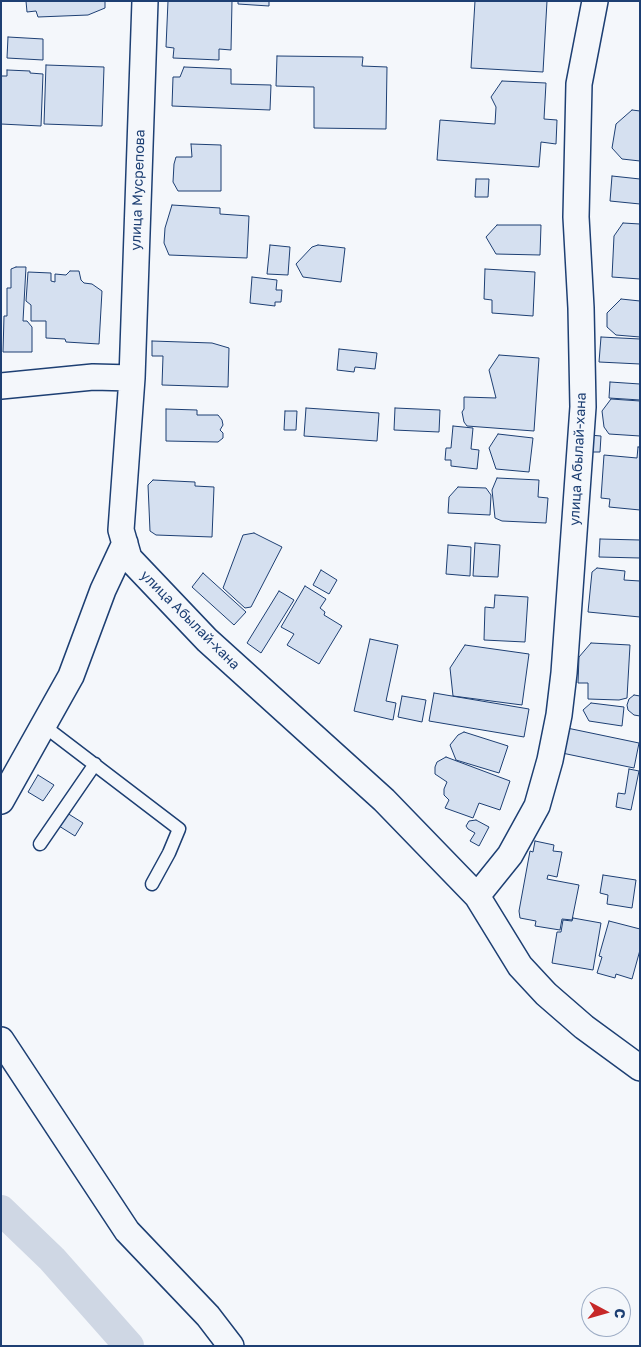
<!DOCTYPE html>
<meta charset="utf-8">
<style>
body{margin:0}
#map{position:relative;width:641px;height:1347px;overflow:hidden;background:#f4f7fb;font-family:"Golos Text",sans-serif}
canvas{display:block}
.frame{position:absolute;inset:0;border:2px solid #1d3f73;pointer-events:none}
.north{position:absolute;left:581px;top:1287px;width:50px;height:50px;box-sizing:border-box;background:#f4f7fb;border:1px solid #9eadc5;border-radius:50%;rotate:96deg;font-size:14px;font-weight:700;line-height:20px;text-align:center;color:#1d3f73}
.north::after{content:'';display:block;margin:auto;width:18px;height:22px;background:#c62828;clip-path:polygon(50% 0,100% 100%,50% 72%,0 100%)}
</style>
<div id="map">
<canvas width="641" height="1347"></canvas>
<div class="frame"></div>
<div class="north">С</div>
</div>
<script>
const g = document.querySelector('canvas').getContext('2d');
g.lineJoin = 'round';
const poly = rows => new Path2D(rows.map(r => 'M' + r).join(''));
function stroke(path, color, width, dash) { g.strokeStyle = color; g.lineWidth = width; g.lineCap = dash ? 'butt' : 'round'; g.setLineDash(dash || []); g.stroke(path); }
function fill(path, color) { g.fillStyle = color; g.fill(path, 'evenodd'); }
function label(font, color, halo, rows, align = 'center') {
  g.font = font + ' "Golos Text",sans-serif'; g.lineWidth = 4; g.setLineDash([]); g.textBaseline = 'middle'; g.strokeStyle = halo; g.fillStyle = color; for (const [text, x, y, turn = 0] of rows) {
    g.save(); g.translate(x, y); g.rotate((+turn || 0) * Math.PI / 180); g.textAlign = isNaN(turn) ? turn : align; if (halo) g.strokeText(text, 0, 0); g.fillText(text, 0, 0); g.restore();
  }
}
stroke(poly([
 [1,1210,52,1259,129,1346]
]), '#cfd7e4', 30);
const building = poly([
 [26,1,105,1,105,8,88,15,38,17,36,11,27,12,26,1],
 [168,1,232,1,231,50,219,49,219,60,173,58,174,48,166,47,168,1],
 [238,1,269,1,269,6,238,4,238,1],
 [475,1,547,1,543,72,471,68,475,1],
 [8,37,43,39,43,60,7,58,8,37],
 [277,56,363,57,362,66,387,67,386,129,314,128,314,87,276,86,277,56],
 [46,65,104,67,102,126,44,124,46,65],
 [184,67,231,69,231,84,271,85,270,110,172,106,173,77,180,77,184,67],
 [7,70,30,71,30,73,43,74,41,126,1,124,1,76,7,76,7,70],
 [502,81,546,83,544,119,557,120,556,144,541,142,539,167,437,160,440,120,495,124,496,107,491,97,502,81],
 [632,110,640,111,640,161,622,159,612,148,616,124,632,110],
 [191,144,221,145,221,191,178,191,173,182,174,164,176,157,192,157,191,144],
 [612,176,640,179,640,204,610,201,612,176],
 [476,179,489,179,488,197,475,197,476,179],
 [172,205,220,208,220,214,249,216,247,258,169,255,164,243,165,228,172,205],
 [623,223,640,224,640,279,612,277,614,236,623,223],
 [497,225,541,225,540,255,496,254,486,237,497,225],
 [270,245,290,247,288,275,267,274,270,245],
 [318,245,345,248,341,282,303,277,296,264,312,247,318,245],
 [16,267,26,267,23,321,27,321,32,327,32,352,3,352,4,316,7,316,7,288,11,288,11,269,16,267],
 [485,269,535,272,533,316,492,313,492,300,484,299,485,269],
 [70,271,79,271,81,280,84,283,92,284,102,291,99,344,66,342,65,339,46,338,46,321,31,321,31,305,26,301,28,272,51,273,51,281,55,282,55,274,66,275,70,271],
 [252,277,277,280,276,290,282,290,281,302,275,302,275,306,250,303,252,277],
 [621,299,640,301,640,337,616,335,607,327,607,313,621,299],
 [601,337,640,339,640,364,599,362,601,337],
 [152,341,212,343,229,348,228,387,162,385,163,356,152,356,152,341],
 [339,349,377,353,375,369,355,367,354,372,337,370,339,349],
 [499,355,539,358,534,431,467,426,464,422,462,412,464,409,464,397,496,398,489,370,499,355],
 [610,382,640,384,640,400,609,398,610,382],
 [611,399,640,401,640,436,609,434,604,427,602,411,611,399],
 [306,408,379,413,377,441,304,436,306,408],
 [395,408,440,410,439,432,394,430,395,408],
 [166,409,197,410,197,415,218,415,222,420,223,425,220,430,223,433,223,438,218,442,166,441,166,409],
 [285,411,297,411,296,430,284,430,285,411],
 [453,426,473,428,471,449,479,450,477,469,451,466,451,460,445,460,446,448,451,448,453,426],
 [498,434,533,438,529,472,496,469,489,448,498,434],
 [589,435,601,436,600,452,588,452,589,435],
 [638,447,640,447,640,510,609,507,610,499,601,498,604,455,637,458,638,447],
 [497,478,539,480,538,497,548,498,546,523,502,521,495,518,492,490,497,478],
 [153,480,195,482,195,486,214,487,212,537,156,535,150,531,148,485,153,480],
 [458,487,486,488,491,495,490,515,448,513,449,497,458,487],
 [254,533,282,547,251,607,245,608,223,588,243,535,254,533],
 [600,539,640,540,640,558,599,557,600,539],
 [475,543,500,545,498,577,473,576,475,543],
 [448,545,471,547,470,576,446,574,448,545],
 [597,568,625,571,624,580,640,581,640,617,588,612,592,572,597,568],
 [321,570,337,580,329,594,313,585,321,570],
 [203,573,246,612,234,625,192,587,203,573],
 [305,586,326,599,320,608,325,612,324,615,342,626,319,664,287,645,294,634,281,627,305,586],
 [279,591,294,600,261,653,247,643,279,591],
 [495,595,528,597,525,642,484,640,485,607,494,608,495,595],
 [370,639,398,645,386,701,396,703,393,720,354,711,370,639],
 [591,643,630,645,627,698,619,700,588,699,588,683,578,683,579,657,591,643],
 [465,645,529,654,522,705,453,696,450,668,465,645],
 [434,693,529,709,524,737,429,721,434,693],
 [634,695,640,696,640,716,634,715,628,710,627,705,629,699,634,695],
 [402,696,426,700,422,722,398,717,402,696],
 [591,703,624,707,622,726,589,721,583,710,591,703],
 [567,728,639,743,634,768,562,753,567,728],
 [464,732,508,746,499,773,456,760,450,745,458,735,464,732],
 [446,757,510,781,500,810,479,803,473,818,445,808,449,800,444,795,444,789,447,782,435,774,435,767,437,762,446,757],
 [629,769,639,771,631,810,616,807,618,793,625,794,629,769],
 [38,775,54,785,43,801,28,792,38,775],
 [67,813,83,823,75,836,59,826,67,813],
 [476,820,489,827,479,846,470,841,475,833,468,829,466,826,469,821,476,820],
 [535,841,554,845,553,851,562,852,557,877,548,875,547,879,579,885,572,920,562,919,560,930,535,926,536,921,520,918,519,911,530,851,533,852,535,841],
 [603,875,636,880,632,908,607,904,608,895,600,893,603,875],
 [573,918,601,923,593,970,552,963,557,932,561,932,563,920,572,921,573,918],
 [609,921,640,929,640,950,632,979,616,974,615,978,597,973,602,957,599,956,609,921]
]);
fill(building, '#d5e0f0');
stroke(building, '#1d3f73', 1);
const lane = poly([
 [44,726,179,829,169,853,152,884],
 [40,844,95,764]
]);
const street = poly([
 [145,1,132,378,121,530,129,558,207,640,384,800,477,896,520,966,546,994,584,1027,640,1068],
 [1,386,93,377,132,378],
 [1,801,71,676,103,590,125,543],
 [477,896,510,855,537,806,550,760,559,715,564,673,583,407,581,308,576,217,579,84,595,1],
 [1,1040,127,1231,208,1316,231,1346]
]);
stroke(lane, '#1d3f73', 15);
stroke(street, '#1d3f73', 28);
stroke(lane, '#f4f7fb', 12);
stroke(street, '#f4f7fb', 25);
label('14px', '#1d3f73', '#f4f7fb', [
 ["улица Мусрепова",138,190,-88],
 ["улица Абылай-хана",578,459,-87],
 ["улица Абылай-хана",190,620,45]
]);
</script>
